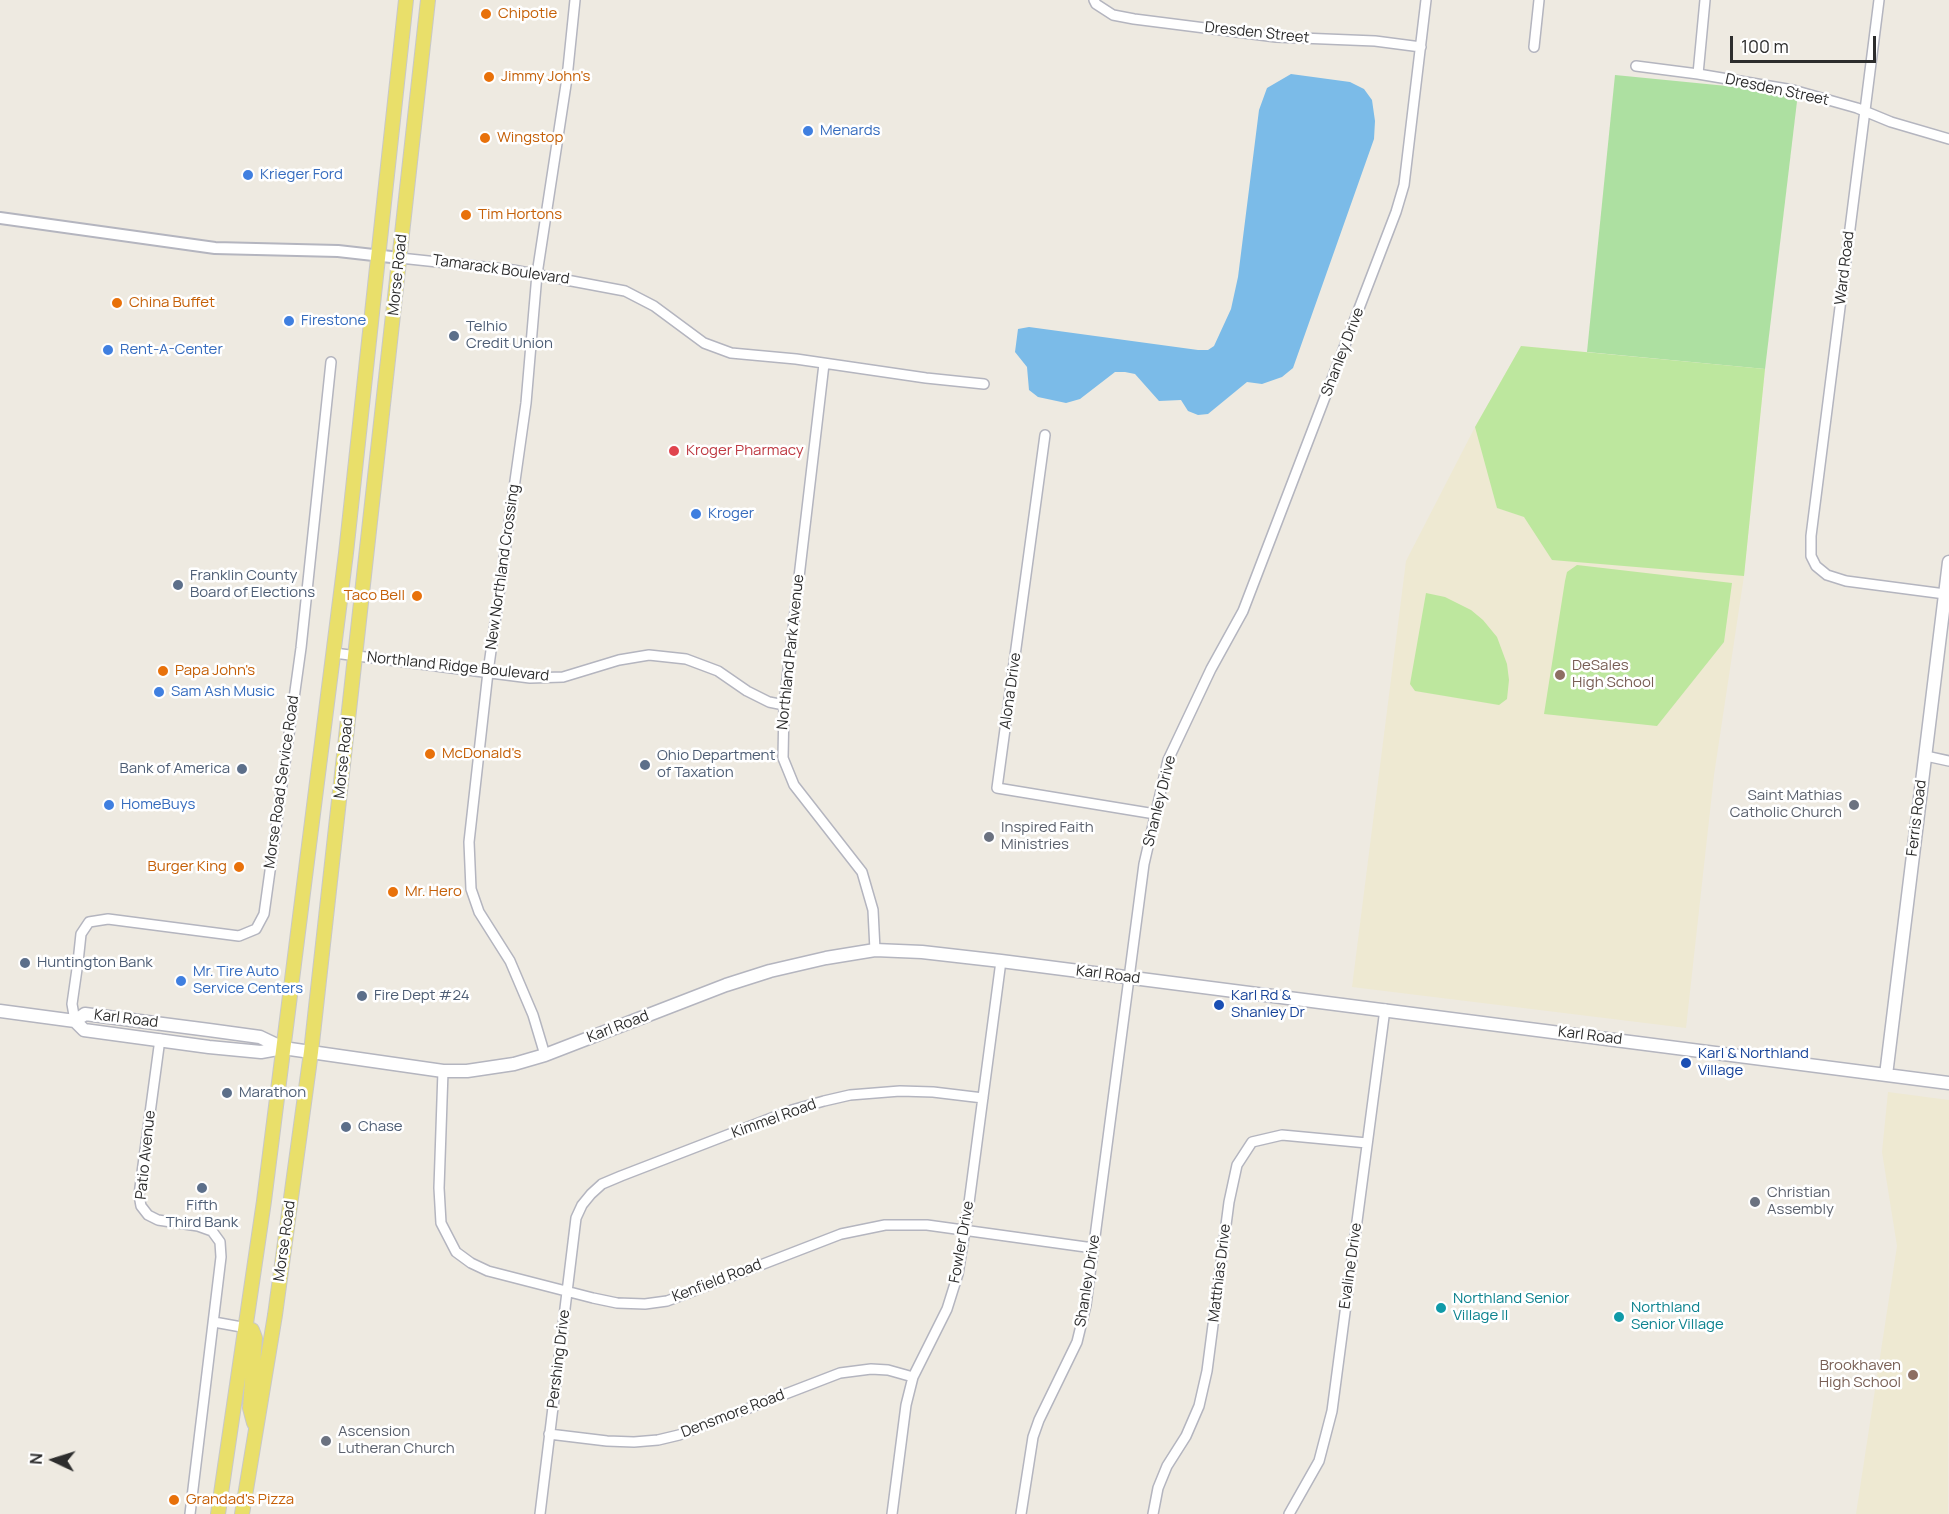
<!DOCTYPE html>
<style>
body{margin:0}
#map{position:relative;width:1949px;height:1514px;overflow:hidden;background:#eeeae1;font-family:Manrope,sans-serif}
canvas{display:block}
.north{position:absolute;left:24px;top:1430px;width:60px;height:60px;-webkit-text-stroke:4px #fff;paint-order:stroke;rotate:274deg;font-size:16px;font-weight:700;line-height:24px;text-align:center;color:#2d2d2d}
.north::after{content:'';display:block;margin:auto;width:21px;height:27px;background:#2d2d2d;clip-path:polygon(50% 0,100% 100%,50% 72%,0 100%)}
.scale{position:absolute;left:1730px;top:36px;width:146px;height:27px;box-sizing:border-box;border:3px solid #2d2d2d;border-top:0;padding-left:8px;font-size:18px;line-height:21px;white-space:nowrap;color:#2d2d2d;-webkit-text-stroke:4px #fff;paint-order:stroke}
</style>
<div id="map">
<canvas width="1949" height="1514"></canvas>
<div class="north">N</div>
<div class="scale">100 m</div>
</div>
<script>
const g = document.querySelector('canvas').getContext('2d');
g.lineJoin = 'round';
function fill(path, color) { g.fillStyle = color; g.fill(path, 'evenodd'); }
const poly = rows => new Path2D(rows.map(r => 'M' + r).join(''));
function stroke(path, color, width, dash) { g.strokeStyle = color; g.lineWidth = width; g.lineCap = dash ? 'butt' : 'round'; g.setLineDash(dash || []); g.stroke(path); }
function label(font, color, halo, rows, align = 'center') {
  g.font = font + ' Manrope,sans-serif'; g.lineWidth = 5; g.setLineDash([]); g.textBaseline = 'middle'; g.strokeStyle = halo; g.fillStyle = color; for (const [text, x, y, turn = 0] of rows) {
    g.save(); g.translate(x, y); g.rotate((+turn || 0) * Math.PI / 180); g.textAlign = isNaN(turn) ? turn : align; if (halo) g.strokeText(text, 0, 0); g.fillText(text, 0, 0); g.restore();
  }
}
fill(poly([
 [1521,346,1765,369,1744,576,1714,775,1686,1028,1352,987,1406,561,1475,427],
 [1888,1092,1949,1100,1948,1514,1856,1514,1897,1246,1882,1152]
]), '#eee9d2');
fill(poly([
 [1615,75,1798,93,1765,369,1587,352]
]), '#ade0a1');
fill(poly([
 [1521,346,1765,369,1744,576,1552,560,1524,517,1497,508,1475,427],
 [1577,565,1732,583,1724,642,1657,726,1544,714,1565,581,1567,572],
 [1426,593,1445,597,1471,610,1483,620,1497,637,1507,664,1509,680,1507,699,1499,705,1415,691,1410,684]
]), '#bde79e');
fill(poly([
 [1291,74,1350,82,1364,89,1372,100,1375,121,1374,139,1293,368,1282,377,1262,384,1247,382,1208,414,1198,415,1188,411,1181,400,1159,401,1135,374,1125,372,1115,372,1080,399,1066,403,1038,397,1029,390,1027,367,1015,352,1018,329,1029,327,1198,350,1208,350,1214,346,1231,309,1238,277,1259,110,1267,88]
]), '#7bbbe8');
const minor = poly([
 [1094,0,1096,4,1113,15,1134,19,1276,37,1375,41,1421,47],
 [1879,0,1811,536,1811,556,1816,566,1827,575,1846,581,1945,594],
 [1534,47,1539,0],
 [1636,66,1698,74,1793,90,1857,108,1891,122,1949,139],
 [1698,74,1705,0],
 [400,258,513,270,625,291,654,306,704,343,731,353,796,359,926,378,984,384],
 [824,364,784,705,783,758,794,785,862,872,873,910,875,950],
 [1045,435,997,788,1155,814],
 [334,653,530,678,563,677,619,660,649,655,686,659,718,671,747,691,769,702,784,705],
 [1926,756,1949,761],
 [75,1021,72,1004,78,962,81,934,89,922,108,919,239,936,256,929,264,914,301,648,331,362],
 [160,1039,139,1195,141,1206,148,1215,158,1220,198,1226,212,1231,220,1242,221,1257,190,1514],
 [545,1055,533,1015,510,961,479,912,471,889,469,842,488,672,526,403,537,274,567,78,575,0],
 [443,1071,439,1188,441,1223,456,1252,471,1263,488,1271,593,1298,617,1303,645,1304,667,1301,683,1295,841,1234,885,1225,927,1225,1093,1248],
 [214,1322,247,1328],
 [549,1434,607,1441,634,1442,658,1440,679,1435,840,1373,871,1369,888,1370,913,1377],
 [540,1514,576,1218,582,1205,591,1194,602,1184,621,1176,792,1110,824,1101,850,1095,900,1091,933,1092,983,1098],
 [892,1514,906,1405,913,1377,947,1309,958,1274,967,1218,1001,961],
 [1021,1514,1033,1437,1039,1420,1077,1342,1086,1305,1144,864,1168,760,1211,669,1243,611,1396,212,1404,185,1426,0],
 [1153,1514,1158,1488,1167,1466,1186,1436,1199,1406,1207,1371,1229,1202,1237,1165,1252,1142,1282,1135,1367,1143],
 [1289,1514,1319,1461,1332,1411,1385,1009]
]);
const tertiary = poly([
 [0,218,215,248,338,251,400,258]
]);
const secondary = poly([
 [0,1011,75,1021,84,1030,209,1047,261,1052,283,1048,443,1071,467,1071,514,1064,545,1055,726,985,770,971,826,958,875,950,922,952,1001,961,1949,1083],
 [75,1021,85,1014,209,1030,260,1037,283,1048],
 [1886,1075,1949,562]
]);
const primary = poly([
 [252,1330,255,1338,250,1408,254,1423],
 [218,1514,264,1201,346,553,406,0],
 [242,1514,275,1315,311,1052,428,0]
]);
stroke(minor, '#b4b5bf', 12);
stroke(tertiary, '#b4b5bf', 14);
stroke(secondary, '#b4b5bf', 15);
stroke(primary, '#c8c8c8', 16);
stroke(minor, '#fff', 9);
stroke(tertiary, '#fff', 10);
stroke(secondary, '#fff', 12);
stroke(primary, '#e9df6a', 14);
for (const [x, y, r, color] of [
 [486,14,6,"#e8710a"],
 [489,77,6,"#e8710a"],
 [808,131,6,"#3f7fe0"],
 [485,138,6,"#e8710a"],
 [248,175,6,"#3f7fe0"],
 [466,215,6,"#e8710a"],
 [117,303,6,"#e8710a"],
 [289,321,6,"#3f7fe0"],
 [454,336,6,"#5c6f8a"],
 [108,350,6,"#3f7fe0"],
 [674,451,6,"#e0444e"],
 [696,514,6,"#3f7fe0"],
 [178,585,6,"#5c6f8a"],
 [417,596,6,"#e8710a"],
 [163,671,6,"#e8710a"],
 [1560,675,6,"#8d6e63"],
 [159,692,6,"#3f7fe0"],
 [430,754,6,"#e8710a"],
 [645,765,6,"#5c6f8a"],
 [242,769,6,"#5c6f8a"],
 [109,805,6,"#3f7fe0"],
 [1854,805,6,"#6b7280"],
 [989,837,6,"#6b7280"],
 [239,867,6,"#e8710a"],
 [393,892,6,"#e8710a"],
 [25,963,6,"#5c6f8a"],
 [181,981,6,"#3f7fe0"],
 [362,996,6,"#5c6f8a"],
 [1219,1005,6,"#1a4fb4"],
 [1686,1063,6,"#1a4fb4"],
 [227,1093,6,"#5c6f8a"],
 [346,1127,6,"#5c6f8a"],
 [202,1188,6,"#5c6f8a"],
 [1755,1202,6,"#6b7280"],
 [1441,1308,6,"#0f9aa8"],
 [1619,1317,6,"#0f9aa8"],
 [1913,1375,6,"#8d6e63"],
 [326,1441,6,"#6b7280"],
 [174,1500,6,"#e8710a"]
]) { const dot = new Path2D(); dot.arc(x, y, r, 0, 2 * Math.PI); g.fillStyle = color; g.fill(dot); stroke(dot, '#fff', 2); }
label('15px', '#c56008', '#fff', [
 ["Chipotle",498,14],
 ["Jimmy John's",501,77],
 ["Wingstop",497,138],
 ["Tim Hortons",478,215],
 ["China Buffet",129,303],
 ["Taco Bell",405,596,"right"],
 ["Papa John's",175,671],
 ["McDonald's",442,754],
 ["Burger King",227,867,"right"],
 ["Mr. Hero",405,892],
 ["Grandad's Pizza",186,1500]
], 'left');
label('15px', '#2d2d2d', '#fff', [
 ["Dresden Street",1257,33,6],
 ["Dresden Street",1777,90,12],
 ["Ward Road",1845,268,-83],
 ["Tamarack Boulevard",501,270,8],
 ["Morse Road",398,275,-84],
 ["Shanley Drive",1343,352,-69],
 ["New Northland Crossing",503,567,-82],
 ["Northland Park Avenue",791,652,-84],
 ["Northland Ridge Boulevard",458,667,6],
 ["Alona Drive",1011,691,-82],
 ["Morse Road",344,758,-84],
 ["Morse Road Service Road",282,782,-82],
 ["Shanley Drive",1160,801,-76],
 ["Ferris Road",1917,818,-83],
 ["Karl Road",1108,975,7],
 ["Karl Road",126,1019,7],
 ["Karl Road",618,1027,-21],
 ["Karl Road",1590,1036,7],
 ["Kimmel Road",774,1119,-20],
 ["Patio Avenue",146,1155,-84],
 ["Morse Road",285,1241,-82],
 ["Fowler Drive",962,1242,-80],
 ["Evaline Drive",1351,1266,-82],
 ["Matthias Drive",1220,1273,-83],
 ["Kenfield Road",717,1281,-21],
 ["Shanley Drive",1088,1281,-81],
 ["Pershing Drive",559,1359,-83],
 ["Densmore Road",733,1414,-21]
]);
label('15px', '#366cbe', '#fff', [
 ["Menards",820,131],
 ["Krieger Ford",260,175],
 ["Firestone",301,321],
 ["Rent-A-Center",120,350],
 ["Kroger",708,514],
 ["Sam Ash Music",171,692],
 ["HomeBuys",121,805],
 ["Mr. Tire Auto",193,972],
 ["Service Centers",193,989]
], 'left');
label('15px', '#4e5e75', '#fff', [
 ["Telhio",466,327],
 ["Credit Union",466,344],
 ["Franklin County",190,576],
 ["Board of Elections",190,593],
 ["Ohio Department",657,756],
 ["of Taxation",657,773],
 ["Bank of America",230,769,"right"],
 ["Huntington Bank",37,963],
 ["Fire Dept #24",374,996],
 ["Marathon",239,1093],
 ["Chase",358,1127],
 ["Fifth",202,1206,"center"],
 ["Third Bank",202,1223,"center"]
], 'left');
label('15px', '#be3a42', '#fff', [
 ["Kroger Pharmacy",686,451]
], 'left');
label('15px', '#785e54', '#fff', [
 ["DeSales",1572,666],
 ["High School",1572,683],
 ["Brookhaven",1901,1366,"right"],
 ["High School",1901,1383,"right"]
], 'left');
label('15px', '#5b616d', '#fff', [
 ["Saint Mathias",1842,796,"right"],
 ["Catholic Church",1842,813,"right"],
 ["Inspired Faith",1001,828],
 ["Ministries",1001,845],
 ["Christian",1767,1193],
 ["Assembly",1767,1210],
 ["Ascension",338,1432],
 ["Lutheran Church",338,1449]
], 'left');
label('15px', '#164399', '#fff', [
 ["Karl Rd &",1231,996],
 ["Shanley Dr",1231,1013],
 ["Karl & Northland",1698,1054],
 ["Village",1698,1071]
], 'left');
label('15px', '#0d838f', '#fff', [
 ["Northland Senior",1453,1299],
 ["Village II",1453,1316],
 ["Northland",1631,1308],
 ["Senior Village",1631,1325]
], 'left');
</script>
